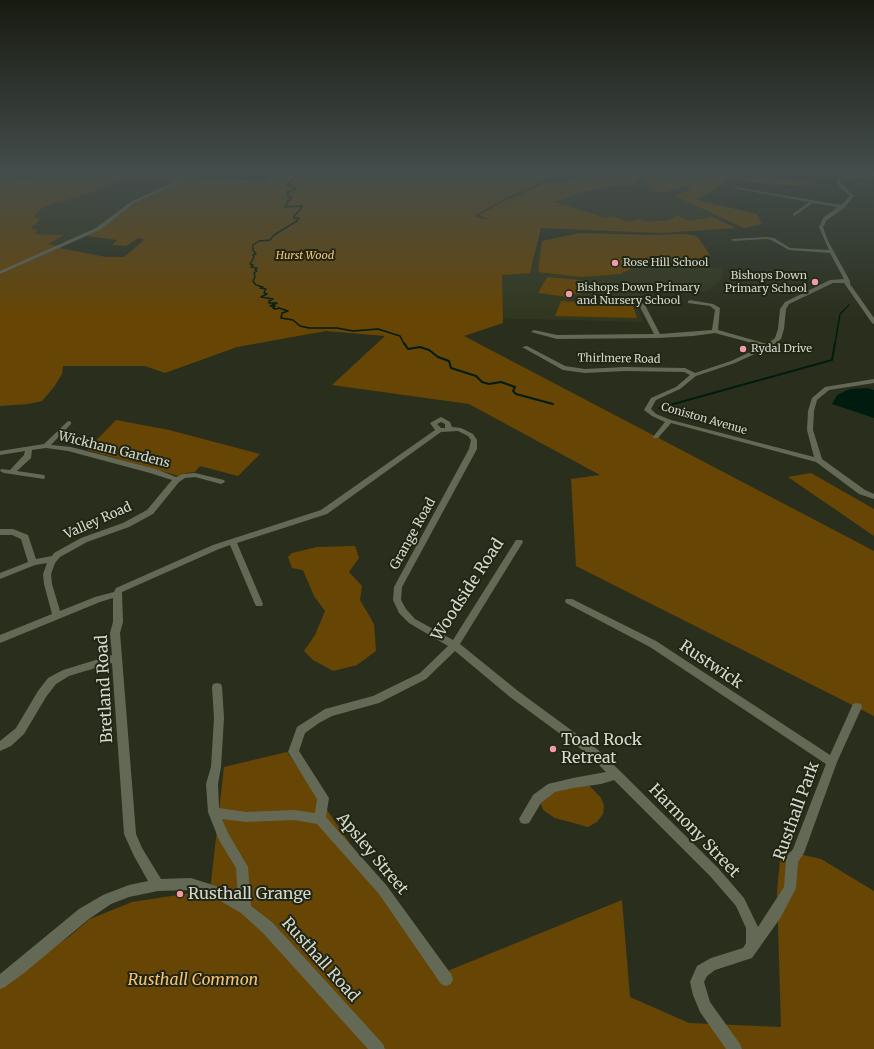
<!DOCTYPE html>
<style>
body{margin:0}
canvas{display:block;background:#2a2f1d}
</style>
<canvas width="874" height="1049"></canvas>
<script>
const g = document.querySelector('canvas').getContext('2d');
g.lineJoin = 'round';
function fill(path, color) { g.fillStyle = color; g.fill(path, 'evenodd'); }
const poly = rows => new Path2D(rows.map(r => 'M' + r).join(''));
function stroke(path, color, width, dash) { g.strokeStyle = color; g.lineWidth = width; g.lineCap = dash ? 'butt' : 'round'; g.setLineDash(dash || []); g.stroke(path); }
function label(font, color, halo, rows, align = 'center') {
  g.font = font + ' Merriweather,serif'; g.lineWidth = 4; g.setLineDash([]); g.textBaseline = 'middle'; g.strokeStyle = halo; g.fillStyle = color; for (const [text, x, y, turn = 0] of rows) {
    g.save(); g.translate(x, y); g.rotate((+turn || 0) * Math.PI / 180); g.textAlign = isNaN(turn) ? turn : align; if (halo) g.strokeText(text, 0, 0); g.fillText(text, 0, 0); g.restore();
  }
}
fill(poly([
 [579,170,670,170,673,171,649,176,652,190,687,202,736,228,660,233,507,225,479,215,502,202,545,183,548,179],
 [122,180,175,182,131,201,97,229,58,246,48,244,63,236,33,234,37,230,30,228,40,219,34,217,35,215,43,207,94,192],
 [580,233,651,235,683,234,697,236,710,255,695,259,697,267,723,268,722,279,705,292,637,286,642,302,637,306,643,322,493,318,502,274,530,273,542,241]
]), '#31371e');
fill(poly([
 [0,170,12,170,6,174,17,177,15,180,30,178,56,170,203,170,176,182,122,180,94,192,43,207,35,215,34,217,41,219,31,228,38,230,34,234,64,235,48,244,58,246,0,272],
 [276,170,578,170,548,179,508,197,474,216,492,221,479,215,502,202,545,183,565,182,579,178,592,170,670,170,673,171,669,173,678,172,675,170,681,170,682,171,679,172,712,171,816,182,798,186,728,180,697,200,757,214,762,224,744,228,674,196,692,189,685,186,665,193,652,190,643,178,638,179,634,185,614,186,589,191,585,191,555,202,606,218,613,216,627,222,641,219,647,222,669,220,677,215,689,221,712,217,736,228,660,233,541,228,530,273,502,275,503,323,464,336,874,551,874,716,576,566,571,479,600,475,469,404,332,385,385,336,326,331,237,347,165,373,145,366,63,366,62,374,54,387,42,401,28,404,0,406,0,274,59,248,106,257,124,257,144,240,143,239,138,238,126,246,112,245,117,240,87,236,101,229,134,203,191,177,267,181],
 [749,170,797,170,831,176,814,176,757,172],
 [580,233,651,235,683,234,697,236,710,255,685,263,647,262,634,264,631,269,620,274,609,275,581,277,538,272,542,241],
 [547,277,581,280,581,294,574,294,568,297,538,293],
 [561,301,633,306,637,318,555,316],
 [116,420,169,430,260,454,238,476,200,466,195,472,186,473,179,476,87,450],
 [811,473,874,509,874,536,788,477],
 [355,546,359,558,349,572,362,586,360,600,374,624,376,651,357,665,333,671,313,660,304,651,315,635,325,611,314,596,303,570,292,568,288,557,292,553,317,547],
 [287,752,440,974,622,900,630,997,689,1023,781,1027,777,892,781,850,821,859,874,891,874,1049,0,1049,0,986,70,936,90,919,132,902,191,893,209,900,224,767],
 [587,783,601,798,604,806,603,814,597,822,588,827,555,818,543,810,541,804,543,799,553,789]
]), '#674504');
fill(poly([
 [868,388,874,390,874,418,832,404,837,395,850,389]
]), '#001c0f');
stroke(poly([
 [0,171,3,170],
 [293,180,287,185,296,189,288,192,288,196,292,198,288,201,285,207,302,206,300,209],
 [300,210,294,216,294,218,299,218,297,221,274,235,270,240,259,241,253,245,253,250,256,254,253,255,254,257,250,264,253,265,251,267,257,268,255,270,257,271,254,273,255,277,253,281,256,285,263,287,260,288,266,289,264,293,267,294,261,297,273,299,269,301,269,303,277,303,270,306,275,306,273,308,275,309,279,308,288,311,282,313,281,318,293,320,300,326,309,328,337,328,353,331,378,329,400,336,404,344],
 [835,344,840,314,849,305]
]), '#001c0f', 1.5);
stroke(poly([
 [404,343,408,349,420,347,429,350,438,357,449,361,451,368,476,376,482,382,489,384,501,382,515,387,513,391,516,394,553,404],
 [659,408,832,360,835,343]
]), '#001c0f', 2);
fill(poly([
 [4,170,8,170,0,178,0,175,4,170],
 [202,170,207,170,134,203,100,230,0,274,0,271,96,228,132,201,202,170],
 [874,175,874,177,839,179,842,184,854,196,844,208,827,220,823,227,828,241,850,281,850,284,874,318,874,324,872,323,844,283,833,283,789,304,786,309,784,329,781,339,770,347,735,363,696,376,680,389,656,400,651,409,656,414,671,420,814,457,807,430,808,411,812,398,825,387,874,379,874,383,829,390,817,400,814,411,813,430,822,459,865,490,874,494,874,499,859,494,816,462,671,423,658,438,654,438,653,437,665,422,652,416,644,410,651,398,676,387,690,375,684,372,625,371,585,373,563,370,522,347,527,346,565,366,585,369,625,367,685,368,695,373,731,361,763,346,715,333,693,336,658,338,557,339,531,332,534,330,557,335,654,334,639,305,642,303,645,305,660,334,712,330,715,310,710,306,688,303,688,301,690,300,713,304,720,308,718,330,767,344,775,338,778,329,780,309,785,302,830,280,844,279,830,253,789,250,771,240,766,239,733,241,731,240,733,239,766,237,774,238,790,248,829,250,819,227,823,218,838,207,813,203,794,216,793,216,793,214,809,202,733,188,735,187,841,205,850,196,839,186,836,177,874,175],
 [441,417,450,422,452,427,461,428,473,434,477,440,477,449,402,587,401,600,406,609,415,619,453,640,516,540,522,540,523,542,460,644,518,691,597,749,620,771,718,868,744,898,758,927,784,887,786,859,788,855,793,849,826,764,650,647,566,603,565,601,566,599,572,599,656,641,830,755,853,704,857,703,861,704,862,707,837,762,804,853,798,862,796,888,794,892,781,917,752,958,715,970,707,976,704,982,710,1002,740,1044,742,1049,726,1049,700,1012,693,995,690,982,697,966,711,958,743,948,746,943,746,928,736,906,710,876,614,780,601,784,573,788,555,792,541,803,529,823,525,824,521,823,519,819,533,795,548,784,573,778,606,772,589,755,510,697,455,651,426,679,379,703,332,716,319,723,305,733,299,751,329,798,326,817,387,886,451,974,453,979,451,984,446,986,441,984,379,894,317,824,294,820,246,822,222,819,228,833,248,867,251,906,272,922,383,1044,385,1049,368,1049,262,932,241,913,212,896,191,890,158,891,129,897,111,904,89,919,24,973,5,987,0,989,0,974,79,909,103,895,129,885,148,881,134,856,124,834,112,663,69,676,56,684,46,697,24,734,11,746,0,751,0,741,16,728,38,691,48,678,63,670,112,655,110,633,113,622,113,598,100,602,0,643,0,635,52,614,44,584,43,574,47,563,35,565,0,579,0,573,28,562,21,539,12,535,0,535,0,529,13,529,28,535,36,559,52,556,54,553,81,538,123,523,147,510,172,480,150,473,68,451,46,448,32,450,31,458,17,471,44,475,45,477,44,479,4,473,0,471,1,469,10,470,24,455,25,451,0,455,0,451,44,444,67,422,69,421,71,422,71,424,51,445,71,447,156,469,176,477,183,474,195,473,224,480,225,482,221,484,195,477,185,478,179,482,153,514,129,527,87,542,60,557,55,563,51,574,52,584,60,611,95,597,114,592,116,588,213,545,321,510,435,430,430,423,441,417],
 [441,422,445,424,445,428,441,428,437,424,441,422],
 [458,431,468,436,471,440,469,449,394,587,393,600,399,613,409,623,448,646,420,673,373,696,325,709,297,727,288,752,317,799,315,813,294,810,246,812,219,808,218,784,221,767,224,718,222,687,221,684,217,683,213,684,212,687,214,718,211,767,206,784,208,812,219,840,236,868,238,898,219,887,191,878,161,879,142,848,136,834,120,633,123,622,122,592,219,549,230,545,255,604,256,606,262,606,263,604,237,543,327,514,441,432,458,431]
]), '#646956');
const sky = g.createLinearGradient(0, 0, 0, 317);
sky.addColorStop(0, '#171a10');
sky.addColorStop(0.54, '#444d4c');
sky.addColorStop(1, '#444d4c00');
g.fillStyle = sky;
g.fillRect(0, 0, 874, 317);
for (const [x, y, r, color] of [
 [615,263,4,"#f39aa8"],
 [815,282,4,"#f39aa8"],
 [569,294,4,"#f39aa8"],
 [743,349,4,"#f39aa8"],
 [553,749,4,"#f39aa8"],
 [180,894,4,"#f39aa8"]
]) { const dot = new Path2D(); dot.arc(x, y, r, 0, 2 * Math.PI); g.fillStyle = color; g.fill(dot); stroke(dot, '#212514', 1.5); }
label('italic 11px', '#fac270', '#212514', [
 ["Hurst Wood",305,256]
]);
label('11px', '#d5d8cd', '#212514', [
 ["Rose Hill School",623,263],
 ["Bishops Down",807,276,"right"],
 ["Primary School",807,289,"right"],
 ["Bishops Down Primary",577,288],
 ["and Nursery School",577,301],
 ["Rydal Drive",751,349]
], 'left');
label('11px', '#d5d8cd', '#212514', [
 ["Thirlmere Road",619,359,1],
 ["Coniston Avenue",704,419,16]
]);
label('13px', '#d5d8cd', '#212514', [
 ["Wickham Gardens",114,450,14],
 ["Valley Road",98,521,-24],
 ["Grange Road",413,534,-61]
]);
label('16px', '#d5d8cd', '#212514', [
 ["Woodside Road",468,590,-57],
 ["Rustwick",711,665,34],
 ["Bretland Road",105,689,-93],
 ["Rusthall Park",797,811,-70],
 ["Harmony Street",694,831,46],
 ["Apsley Street",372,854,50],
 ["Rusthall Road",320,960,48]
]);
label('16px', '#d5d8cd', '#212514', [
 ["Toad Rock",561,740],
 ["Retreat",561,758],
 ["Rusthall Grange",188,894]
], 'left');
label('italic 16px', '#fac270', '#212514', [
 ["Rusthall Common",193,980]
]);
</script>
